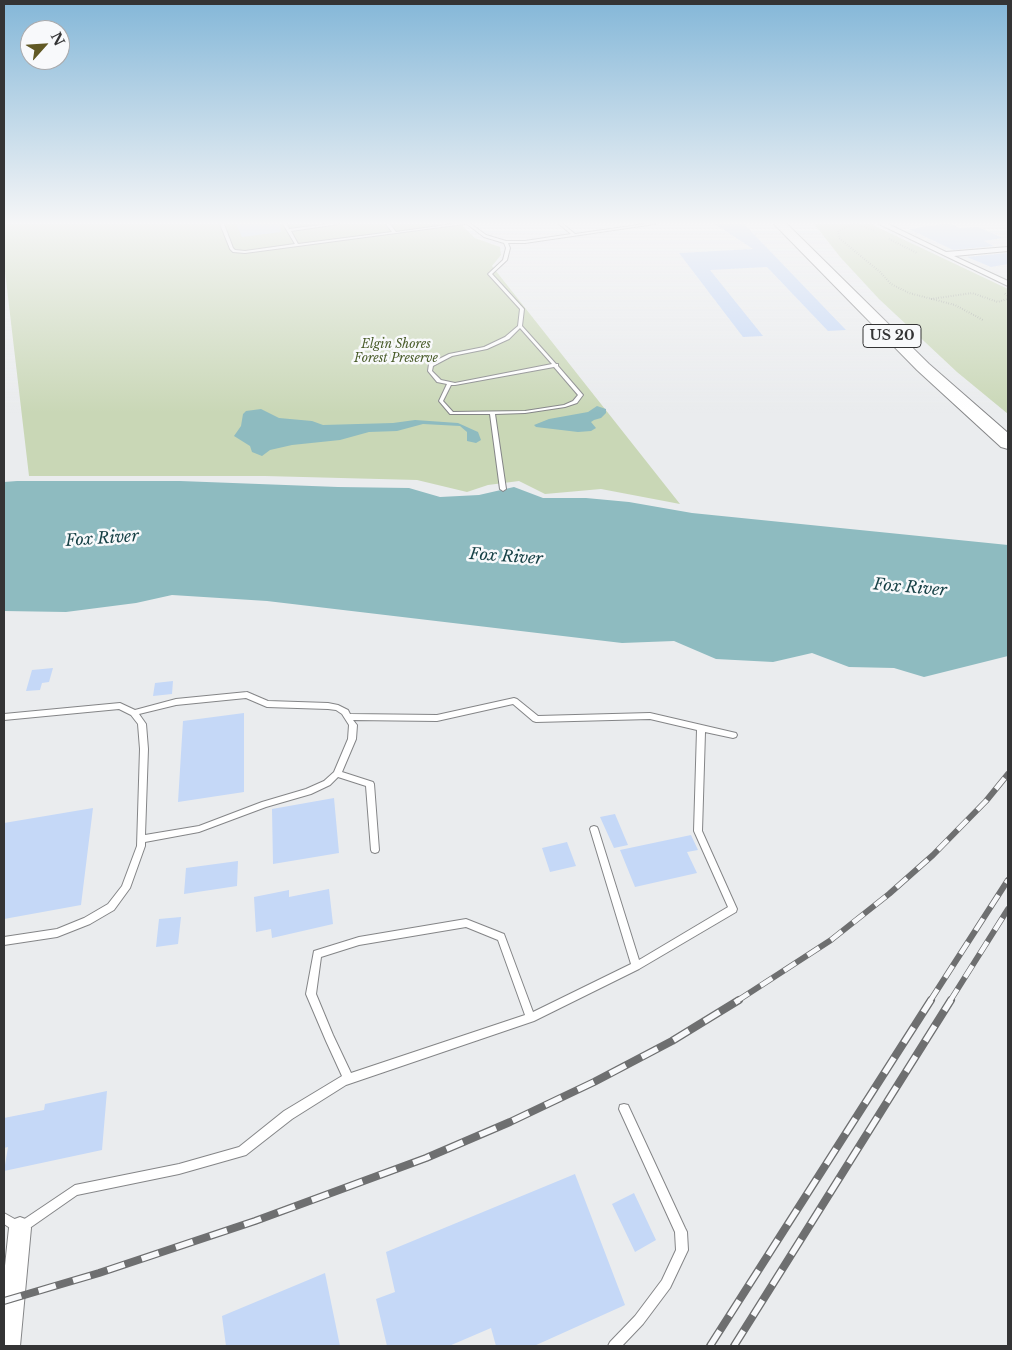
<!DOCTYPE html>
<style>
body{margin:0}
#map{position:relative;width:1012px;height:1350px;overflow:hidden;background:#eaecee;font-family:"Libre Baskerville",serif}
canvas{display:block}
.frame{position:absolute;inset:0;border:5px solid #343435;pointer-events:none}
.north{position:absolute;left:20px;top:20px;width:50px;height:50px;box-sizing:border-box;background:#f8f9fb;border:1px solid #aaaaac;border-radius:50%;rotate:64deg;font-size:14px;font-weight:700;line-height:20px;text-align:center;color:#343435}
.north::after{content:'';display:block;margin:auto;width:18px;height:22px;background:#615925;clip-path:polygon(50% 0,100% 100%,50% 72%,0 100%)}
</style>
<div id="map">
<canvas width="1012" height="1350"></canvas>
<div class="frame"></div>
<div class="north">N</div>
</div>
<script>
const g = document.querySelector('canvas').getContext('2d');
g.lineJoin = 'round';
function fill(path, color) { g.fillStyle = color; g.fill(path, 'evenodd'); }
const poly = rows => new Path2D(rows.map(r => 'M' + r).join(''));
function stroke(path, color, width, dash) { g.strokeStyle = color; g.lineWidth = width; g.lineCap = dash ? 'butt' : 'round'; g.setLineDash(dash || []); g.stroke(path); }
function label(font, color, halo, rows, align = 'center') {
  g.font = font + ' "Libre Baskerville",serif'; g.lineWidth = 5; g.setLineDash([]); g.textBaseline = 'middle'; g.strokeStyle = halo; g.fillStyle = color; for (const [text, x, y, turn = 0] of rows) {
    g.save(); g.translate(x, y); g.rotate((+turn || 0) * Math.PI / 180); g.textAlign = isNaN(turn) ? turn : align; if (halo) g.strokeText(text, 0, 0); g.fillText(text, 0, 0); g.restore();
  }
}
fill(poly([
 [4,224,461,224,475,238,500,247,501,255,492,266,680,504,601,489,545,494,519,481,488,485,467,492,417,480,265,476,29,476,4,263],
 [814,224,871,224,1008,289,1008,414,957,372,879,299,841,258]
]), '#c9d7b6');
fill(poly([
 [597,406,606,409,606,413,601,418,594,420,591,422,596,428,591,431,578,432,536,427,534,425,549,419,588,412],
 [261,409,279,418,312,421,323,425,393,423,415,420,458,423,478,432,481,440,476,443,467,441,467,432,460,426,423,424,397,431,369,432,340,440,292,445,270,450,262,456,252,452,250,446,234,436,241,426,243,414,246,411],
 [17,481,180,481,338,487,409,488,440,497,479,495,514,487,543,498,586,498,629,502,692,513,1008,545,1008,656,924,677,894,668,849,667,812,653,773,662,716,659,674,641,622,643,267,601,172,595,136,603,66,612,4,611,4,482]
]), '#8ebbc0');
fill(poly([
 [236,224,280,224,281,232,242,237],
 [715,224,744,224,846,330,828,331,767,267,710,270,763,336,743,337,679,253,753,249],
 [944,224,952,224,959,228,978,227,1003,238,984,241,994,246,953,250,909,229],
 [1008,253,1008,264,991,267,967,257],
 [53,668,49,682,42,683,40,690,26,691,32,670],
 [173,681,172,694,153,696,155,683],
 [244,713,244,792,178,802,183,721],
 [334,798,339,853,273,864,272,809],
 [93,808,81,905,4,919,4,823],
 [615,814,628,845,614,848,600,817],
 [691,835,698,850,687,852,697,873,635,887,620,850],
 [567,842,576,866,550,872,542,848],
 [238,861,237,886,184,894,186,868],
 [329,889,333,924,272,938,271,929,256,932,254,897,289,890,289,897],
 [181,917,178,944,156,947,159,919],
 [107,1091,102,1150,4,1171,8,1147,4,1148,4,1118,44,1110,45,1104],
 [575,1174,625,1305,534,1346,496,1346,491,1328,449,1346,387,1346,376,1299,395,1292,386,1252],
 [634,1193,656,1240,635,1252,612,1204],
 [325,1273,340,1346,226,1346,222,1316]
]), '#c5d8f7');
const lane = poly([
 [220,224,224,224,233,248,235,250,245,251,295,244,283,224,287,224,289,229,328,224,339,224,291,231,298,244,392,232,386,224,390,224,396,232,453,224,464,224,245,253,233,252,230,249,220,224],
 [467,224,471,224,486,235,506,241,525,241,571,234,559,224,563,224,575,234,645,224,655,224,525,243,508,243,510,248,507,260,492,274,524,309,522,326,556,364,558,364,558,366,583,395,577,403,565,407,525,413,495,414,506,489,503,491,500,489,490,414,450,414,439,401,447,384,437,382,428,371,429,364,449,354,484,347,505,337,518,326,520,309,488,274,503,260,506,248,504,243,484,237,467,224],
 [520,328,552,364,455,383,441,380,432,371,433,366,452,356,487,349,509,339,520,328],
 [554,367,578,395,573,401,564,405,525,411,453,412,443,401,451,385,455,385,554,367],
 [247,692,268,701,328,703,338,705,348,710,350,714,437,715,514,698,517,699,538,716,650,713,736,733,737,735,736,737,733,738,705,732,702,831,737,909,736,912,639,969,534,1021,346,1085,292,1119,246,1155,179,1174,77,1195,24,1232,20,1234,16,1232,4,1224,4,1213,20,1222,75,1185,179,1164,239,1147,284,1111,342,1076,326,1041,306,994,314,951,359,937,466,919,504,934,533,1012,631,964,590,829,591,827,594,826,597,827,598,829,639,960,728,907,694,831,697,730,650,719,536,722,533,721,513,704,437,721,353,720,357,725,356,739,342,772,373,782,374,784,379,850,378,852,375,853,372,852,371,850,366,786,338,777,330,785,311,794,266,807,199,832,145,842,145,846,130,888,114,910,90,924,57,937,4,945,4,937,57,929,84,918,108,904,122,886,137,846,140,749,138,724,131,715,119,709,4,720,4,714,120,703,135,710,176,699,247,692],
 [246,698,267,707,328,709,336,710,342,714,349,725,348,739,334,772,324,781,306,789,262,802,199,826,145,835,148,749,146,724,139,714,176,705,246,698],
 [466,927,498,940,525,1015,351,1073,333,1035,316,994,321,957,359,945,466,927],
 [624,1104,628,1105,685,1228,687,1232,688,1250,670,1288,643,1324,622,1346,608,1346,610,1342,635,1316,662,1280,676,1250,675,1232,619,1109,620,1105,624,1104]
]);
const street = poly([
 [879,224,888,224,946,252,1008,247,1008,251,954,256,1008,281,1008,286,879,224],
 [20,1217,28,1220,31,1228,20,1346,4,1346,4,1275,9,1228,12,1220,20,1217]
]);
const highway = poly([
 [774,224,787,224,929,364,1008,433,1008,449,1001,447,917,370,774,224]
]);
stroke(lane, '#848587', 2);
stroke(street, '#848587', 2);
stroke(highway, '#848587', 2);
stroke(poly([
 [854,224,838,231,839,238,880,272,891,284,909,293,955,305,983,320],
 [857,224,875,231],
 [889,239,917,253],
 [931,299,972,293,998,302,1007,299,1008,296,1004,293]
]), '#8d8e8f', 2, [0.5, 2]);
fill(lane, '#fff');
fill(street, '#fff');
fill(highway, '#fff');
const railFar1 = poly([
 [737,1001,831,940,889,894,933,855,986,801,1008,774],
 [930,1001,1008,880],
 [950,1001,1008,909]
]);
const rail = poly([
 [4,1301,99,1273,255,1221,426,1158,510,1122,594,1082,672,1041,739,1000],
 [710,1346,931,1000],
 [734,1346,951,1000]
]);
stroke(railFar1, '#6e6f70', 6);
stroke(rail, '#6e6f70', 8);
stroke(railFar1, '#f8f9fb', 4.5, [14]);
stroke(rail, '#f8f9fb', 5.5, [18]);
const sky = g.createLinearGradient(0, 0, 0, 413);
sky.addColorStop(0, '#84b7d8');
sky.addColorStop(0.54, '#f6f6f7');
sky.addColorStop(1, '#f6f6f700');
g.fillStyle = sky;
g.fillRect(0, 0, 1012, 413);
label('italic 12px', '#4a5d2b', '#f8f9fb', [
 ["Elgin Shores",396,345],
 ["Forest Preserve",396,359]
]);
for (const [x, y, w] of [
 [892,336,58]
]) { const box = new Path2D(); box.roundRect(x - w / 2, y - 11.5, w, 23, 4); g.fillStyle = '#f8f9fb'; g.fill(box); stroke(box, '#343435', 1); }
label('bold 14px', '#343435', null, [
 ["US 20",892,336]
]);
label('italic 16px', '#174146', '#f8f9fb', [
 ["Fox River",102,539,-4],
 ["Fox River",506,557,4],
 ["Fox River",910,588,5]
]);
</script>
